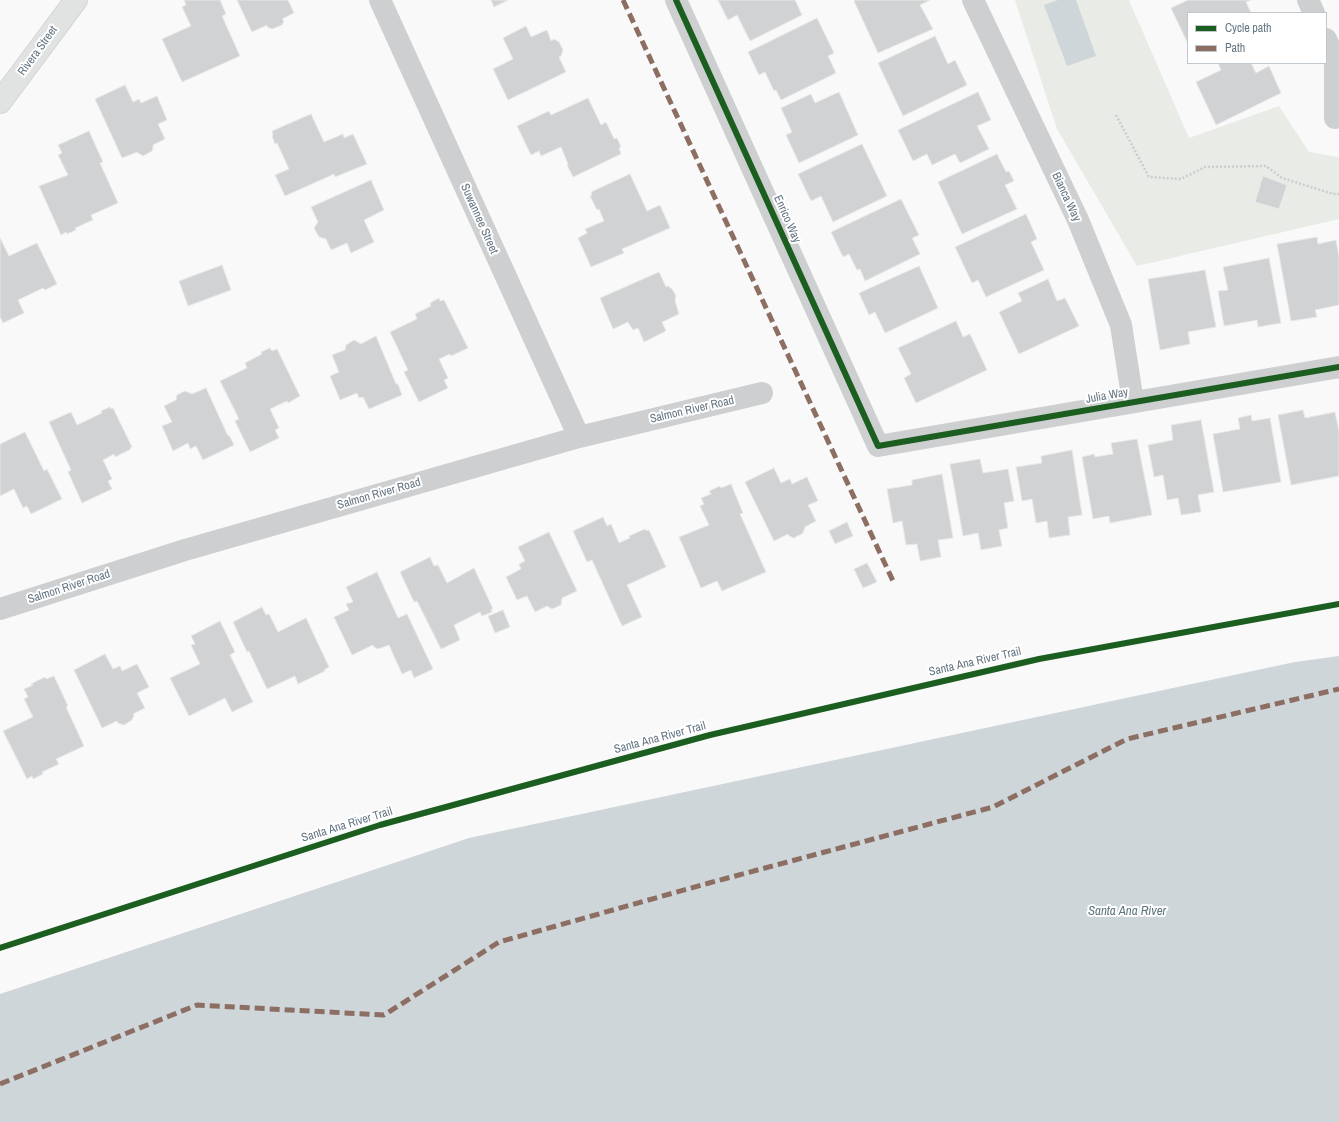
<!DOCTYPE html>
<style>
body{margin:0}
#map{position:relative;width:1339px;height:1122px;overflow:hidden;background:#f9f9f9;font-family:"Archivo Narrow",sans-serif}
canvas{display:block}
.legend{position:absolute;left:1187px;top:12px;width:140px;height:52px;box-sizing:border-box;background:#fff;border:1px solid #c1c8cd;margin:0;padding:5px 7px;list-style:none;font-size:12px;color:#657683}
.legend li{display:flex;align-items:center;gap:8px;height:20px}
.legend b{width:20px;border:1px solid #c1c8cd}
</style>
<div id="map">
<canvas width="1339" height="1122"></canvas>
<ul class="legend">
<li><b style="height:5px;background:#1b5e20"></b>Cycle path</li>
<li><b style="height:5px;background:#8d6e63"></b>Path</li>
</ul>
</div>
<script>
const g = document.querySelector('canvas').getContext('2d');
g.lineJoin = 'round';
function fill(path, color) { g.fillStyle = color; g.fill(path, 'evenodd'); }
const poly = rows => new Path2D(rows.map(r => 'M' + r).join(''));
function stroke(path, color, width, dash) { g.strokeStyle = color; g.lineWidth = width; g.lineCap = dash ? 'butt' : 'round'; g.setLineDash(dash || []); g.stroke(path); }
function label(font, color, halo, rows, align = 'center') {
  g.font = font + ' "Archivo Narrow",sans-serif'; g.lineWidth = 4; g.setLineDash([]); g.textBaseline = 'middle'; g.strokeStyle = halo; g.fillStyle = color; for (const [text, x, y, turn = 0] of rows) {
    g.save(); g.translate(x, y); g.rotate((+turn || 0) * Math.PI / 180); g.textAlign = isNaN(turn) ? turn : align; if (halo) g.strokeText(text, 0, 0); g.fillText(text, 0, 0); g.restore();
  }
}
fill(poly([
 [1015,0,1129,0,1189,138,1279,106,1309,152,1339,157,1339,219,1137,266,1057,129]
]), '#e8ebe6');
fill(poly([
 [1058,0,1076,0,1096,56,1067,66,1044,5],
 [1339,656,1339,1122,0,1122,0,994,469,838,1295,662]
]), '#ced6d9');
const building = poly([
 [184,0,220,0,226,14,222,16,240,56,182,82,162,39,191,26,182,7,186,5,184,0],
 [237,0,288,0,294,13,282,19,284,21,282,25,272,29,267,27,267,25,252,32,237,0],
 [491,0,508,0,494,7,491,0],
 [718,0,795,0,802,15,750,41,737,15,728,20,718,0],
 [855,0,930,0,920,5,933,29,878,53,854,1,855,0],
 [1188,0,1251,0,1246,2,1251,13,1188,13,1188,44,1171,8,1188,0],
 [817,18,834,53,828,56,836,73,781,100,776,90,774,91,765,72,759,75,748,52,817,18],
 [526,26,531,37,547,30,551,41,554,39,559,42,563,50,561,56,559,57,566,72,508,100,493,69,513,59,503,38,526,26],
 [935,36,948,64,955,60,967,85,903,116,878,63,935,36],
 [1218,63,1251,63,1256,73,1269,66,1281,93,1216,125,1196,82,1221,70,1218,63],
 [125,85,133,102,139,99,141,103,157,96,167,120,158,124,165,139,153,145,153,148,152,151,143,156,138,153,137,152,122,158,95,99,125,85],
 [839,92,858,135,799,163,786,135,792,132,781,108,811,94,815,103,839,92],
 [978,92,991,120,977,126,989,149,960,163,955,154,932,165,927,154,913,161,898,130,978,92],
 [588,98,601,125,606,122,614,139,617,138,621,147,619,148,621,154,573,177,567,165,568,164,561,147,541,156,539,151,531,155,517,126,549,111,551,115,588,98],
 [311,114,324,142,343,134,344,138,353,134,367,164,335,177,334,174,285,196,275,175,289,169,277,143,275,144,272,136,273,135,272,131,311,114],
 [89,131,103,162,100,163,118,203,91,215,93,220,75,228,76,230,67,234,66,232,61,235,39,186,68,175,58,155,62,153,58,145,89,131],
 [862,144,887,196,833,222,821,196,811,201,798,174,862,144],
 [997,154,1006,172,1009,171,1014,181,1005,185,1017,209,962,234,938,182,997,154],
 [630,174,647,211,660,205,670,228,622,249,624,253,591,267,578,238,587,233,585,229,604,221,599,209,597,210,590,196,592,195,591,192,630,174],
 [1263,176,1287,185,1279,209,1255,202,1263,176],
 [371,180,384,210,364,220,374,242,351,253,347,243,331,250,326,239,319,237,314,228,318,222,311,207,371,180],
 [901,199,919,235,912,238,920,254,865,281,860,269,857,270,849,254,843,257,831,232,901,199],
 [1026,214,1037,239,1031,242,1044,270,986,297,978,280,972,283,955,247,1026,214],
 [1317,237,1318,244,1336,240,1339,257,1339,305,1315,310,1317,317,1291,321,1277,244,1317,237],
 [0,238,9,256,37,243,57,284,45,290,43,288,18,300,24,313,3,323,0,317,0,238],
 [1269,258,1281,323,1258,327,1257,320,1224,326,1218,291,1228,290,1223,267,1269,258],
 [222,265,231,290,188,306,179,281,222,265],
 [919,266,938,308,885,333,875,312,869,315,859,293,919,266],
 [1205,270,1216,327,1188,332,1190,344,1160,350,1148,279,1205,270],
 [659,272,666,287,668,286,672,289,676,296,675,301,679,314,662,322,666,331,644,342,638,328,633,330,628,322,613,329,600,298,659,272],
 [1048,279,1057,301,1065,298,1079,326,1019,354,999,312,1022,301,1018,293,1048,279],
 [439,298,440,301,444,300,468,348,451,356,450,354,439,359,448,378,444,380,448,388,419,402,404,372,408,370,390,332,417,319,415,314,431,306,430,303,439,298],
 [956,321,963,337,970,334,987,370,916,403,904,378,911,374,898,348,956,321],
 [376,336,396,384,398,384,402,395,369,409,363,397,359,398,357,393,340,400,330,376,339,372,332,355,345,350,346,345,354,340,361,344,376,336],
 [270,348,272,351,277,349,300,396,288,403,287,401,270,409,279,428,275,430,279,438,250,452,235,421,239,419,220,381,247,368,245,363,262,354,261,352,270,348],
 [206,388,228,436,229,435,234,445,203,460,196,446,190,449,188,443,173,451,162,426,172,422,164,406,176,400,177,395,185,391,192,394,206,388],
 [110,407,111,409,113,408,132,447,130,448,131,449,115,457,114,454,103,460,112,479,108,481,112,489,82,503,68,472,71,470,49,422,71,412,77,425,102,413,101,411,110,407],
 [1303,410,1305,418,1335,412,1339,431,1339,476,1291,485,1278,415,1303,410],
 [1251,415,1252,421,1270,418,1281,482,1223,492,1213,434,1240,429,1238,418,1251,415],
 [1201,420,1214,492,1198,495,1201,512,1181,515,1178,498,1167,500,1163,475,1154,477,1148,445,1173,440,1171,425,1201,420],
 [25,432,44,471,47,469,62,499,31,514,27,506,23,508,14,489,0,496,0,444,25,432],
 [1137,439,1152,515,1110,523,1109,516,1093,519,1082,457,1094,454,1095,457,1113,454,1111,443,1137,439],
 [1072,450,1082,515,1068,517,1070,535,1049,538,1047,521,1036,523,1032,499,1022,501,1016,467,1042,463,1041,456,1072,450],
 [980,459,983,473,1008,469,1014,501,1004,503,1008,528,999,530,1002,546,981,550,978,533,963,536,950,464,980,459],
 [774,468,781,483,790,479,792,484,807,477,818,501,808,505,816,521,805,527,803,533,794,538,789,536,788,534,774,541,745,482,774,468],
 [942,474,953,538,938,540,941,557,920,561,917,544,906,545,902,521,893,523,887,489,912,485,912,480,942,474],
 [731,484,743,513,740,514,766,572,722,591,717,581,701,588,679,537,709,525,700,506,704,504,701,498,711,494,709,491,720,486,721,488,731,484],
 [603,517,607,526,611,524,619,543,630,538,629,536,645,529,647,531,649,530,666,567,627,585,642,617,622,626,592,560,587,562,573,531,603,517],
 [847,522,853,536,835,544,829,531,847,522],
 [549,532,577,591,562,598,561,605,552,609,547,606,535,612,527,596,517,600,506,577,521,569,519,564,525,561,518,547,549,532],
 [430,557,434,566,438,565,447,583,474,568,493,609,491,609,492,612,482,616,480,612,454,625,460,640,441,649,417,601,414,602,400,572,430,557],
 [867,563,877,582,863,588,854,569,867,563],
 [377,572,398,618,407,614,433,669,414,678,411,670,402,674,389,645,378,649,374,647,373,645,352,655,334,617,349,610,346,604,353,602,346,587,377,572],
 [262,607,266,615,269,614,278,632,306,618,329,667,324,670,325,671,298,684,295,676,267,689,249,651,247,652,233,622,262,607],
 [503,610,510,627,495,633,488,616,503,610],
 [220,621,235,652,230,655,253,702,232,712,225,698,189,716,170,678,200,664,191,645,195,644,191,636,220,621],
 [105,654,113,669,120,666,122,671,137,664,149,687,137,693,145,708,133,714,134,715,132,720,124,725,118,723,117,721,102,728,74,670,105,654],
 [54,676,68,706,66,707,84,746,56,759,59,764,42,772,43,774,33,779,32,776,27,779,3,731,33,717,24,699,28,697,24,689,33,685,31,684,45,677,46,679,54,676]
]);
fill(building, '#d0d2d3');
stroke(building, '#e8e8e8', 1);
const secondary = poly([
 [0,102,76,0]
]);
stroke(secondary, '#d5d6d7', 24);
stroke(poly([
 [1116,115,1149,177,1181,179,1205,167,1266,166,1282,178,1333,194,1339,194]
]), '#cbcccd', 2.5, [2, 2]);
stroke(poly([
 [380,0,579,437],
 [676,0,878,446,1339,367],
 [973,0,1078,220,1121,325,1133,402],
 [1308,0,1314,13],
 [1326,39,1335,59,1335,118],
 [0,609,185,550,579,437,762,393]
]), '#cecfd0', 22);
stroke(secondary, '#e1e2e2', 22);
stroke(poly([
 [623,0,893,581],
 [0,1084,197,1005,384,1015,499,942,709,883,993,807,1127,739,1339,689]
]), '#8d6e63', 5, [10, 5]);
stroke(poly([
 [676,0,878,446,1339,367],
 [0,948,380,825,710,735,1039,659,1339,604]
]), '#1b5e20', 6);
label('12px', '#657683', '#fff', [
 ["Rivera Street",38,51,-54],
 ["Bianca Way",1066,197,65],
 ["Suwannee Street",479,219,66],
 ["Enrico Way",787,219,66],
 ["Julia Way",1107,396,-10],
 ["Salmon River Road",692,410,-13],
 ["Salmon River Road",379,494,-16],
 ["Salmon River Road",69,587,-18],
 ["Santa Ana River Trail",975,662,-13],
 ["Santa Ana River Trail",660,738,-15],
 ["Santa Ana River Trail",347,825,-17]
]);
label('italic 13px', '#60757c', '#fff', [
 ["Santa Ana River",1127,912]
]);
</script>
